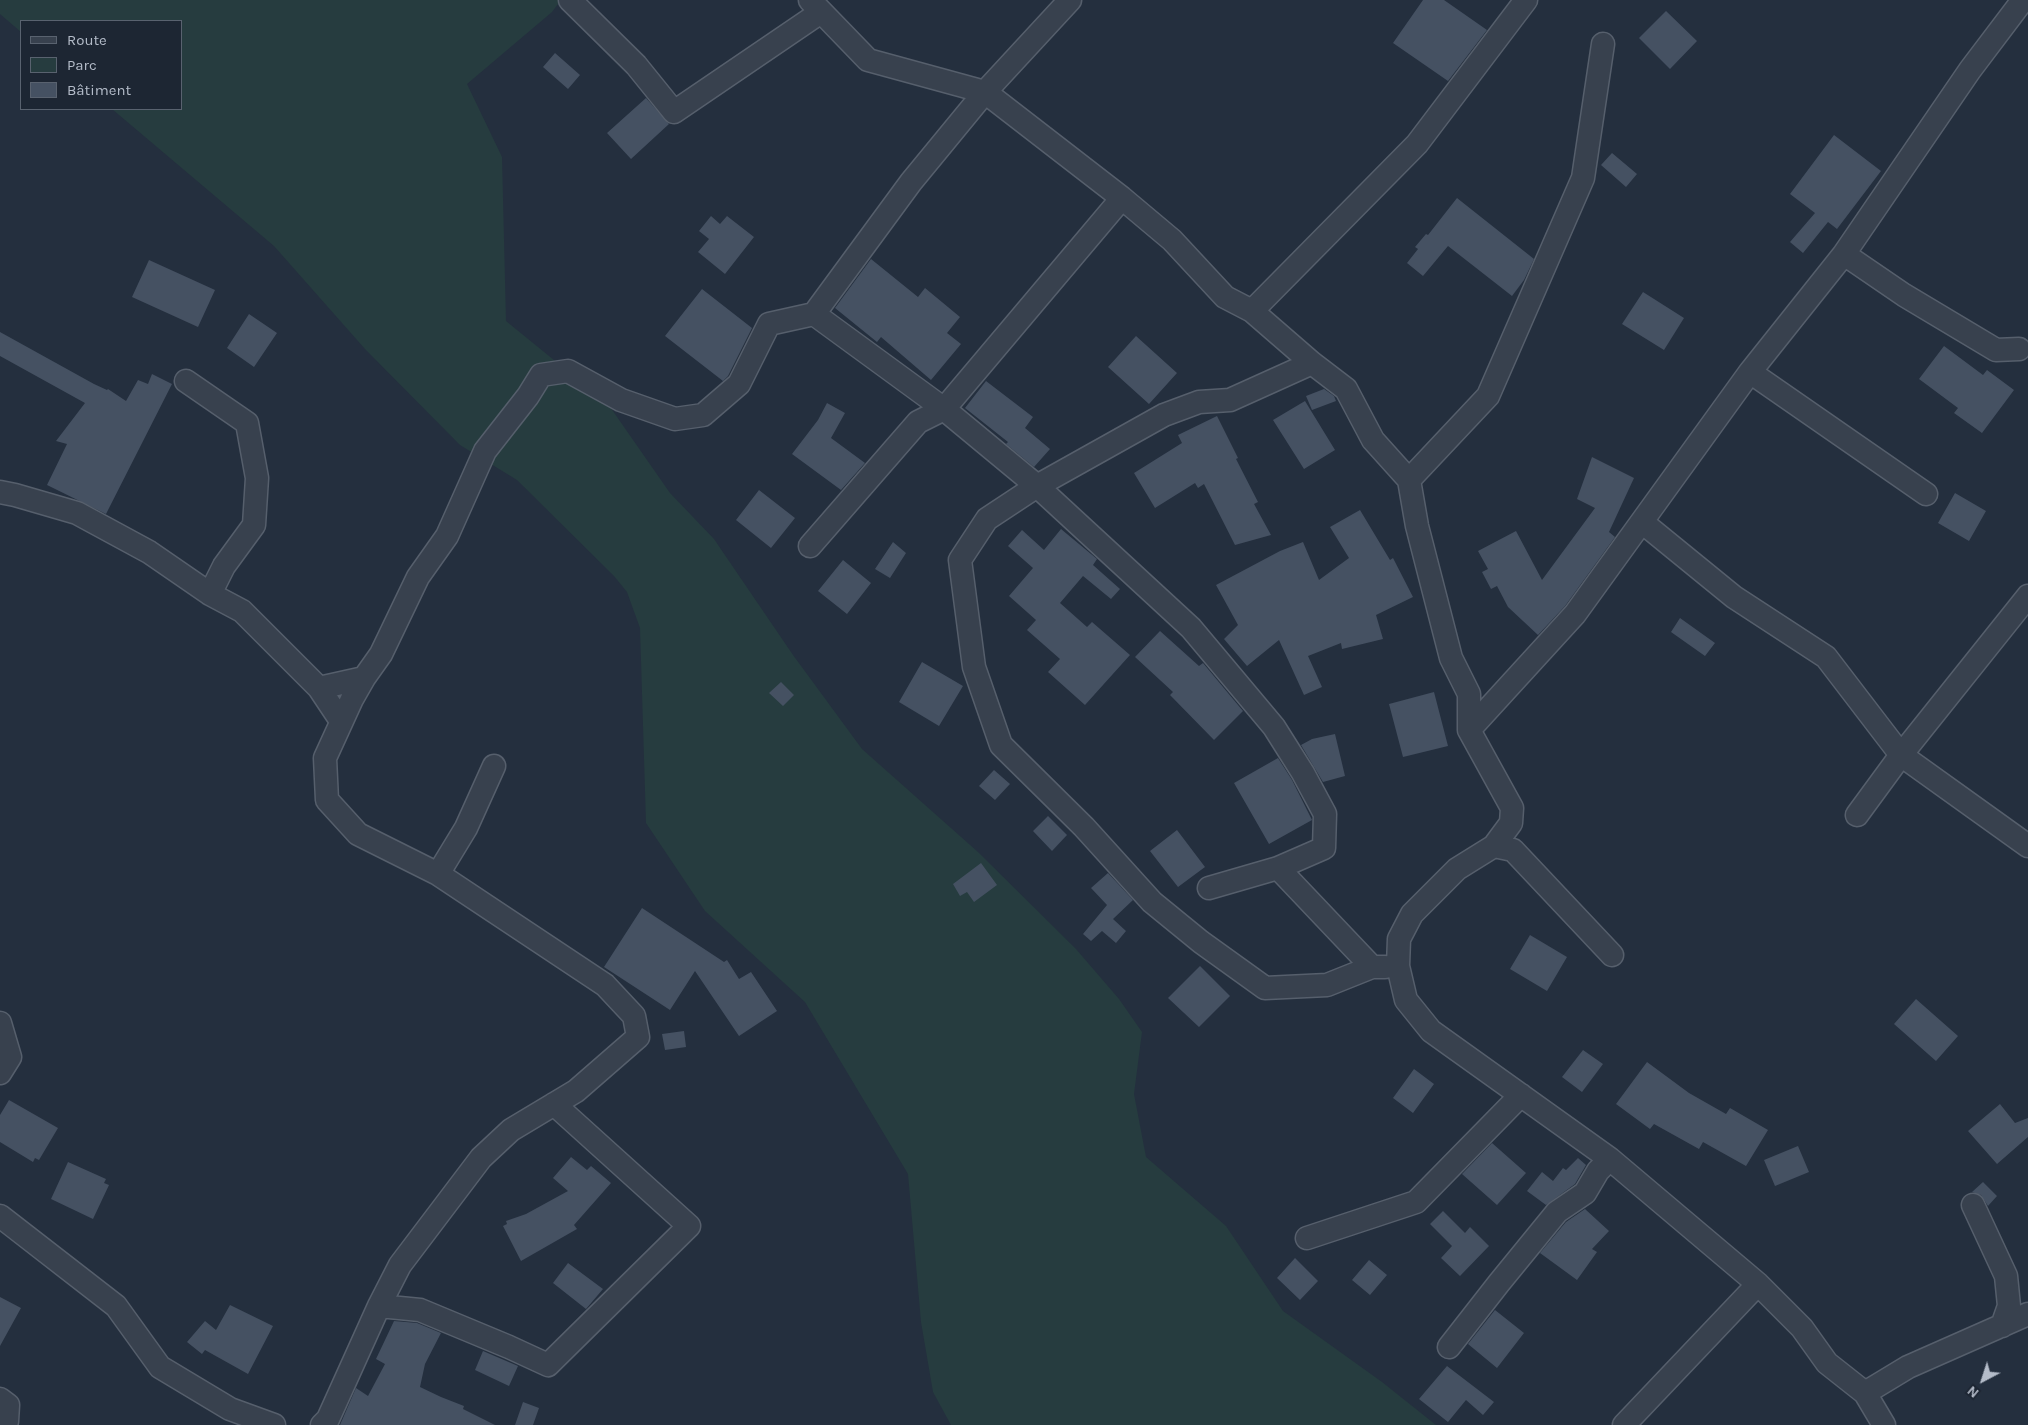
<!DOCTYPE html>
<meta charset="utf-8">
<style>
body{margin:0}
#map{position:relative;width:2028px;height:1425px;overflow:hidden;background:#242f3e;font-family:Karla,sans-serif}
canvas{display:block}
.legend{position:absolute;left:20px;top:20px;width:162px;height:90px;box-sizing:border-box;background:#1d2633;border:1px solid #59626f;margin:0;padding:6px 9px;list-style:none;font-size:15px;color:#b4bcc9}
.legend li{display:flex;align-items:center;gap:10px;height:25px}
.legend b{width:25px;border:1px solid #59626f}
.north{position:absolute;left:1958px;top:1355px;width:50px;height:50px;-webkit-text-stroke:4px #1d2633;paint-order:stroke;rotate:220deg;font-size:14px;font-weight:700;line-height:20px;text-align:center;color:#b4bcc9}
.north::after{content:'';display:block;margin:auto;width:18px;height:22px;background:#b4bcc9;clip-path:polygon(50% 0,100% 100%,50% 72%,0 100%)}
</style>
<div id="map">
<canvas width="2028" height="1425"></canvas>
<ul class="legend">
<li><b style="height:6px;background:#38414e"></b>Route</li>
<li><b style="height:14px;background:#263c3f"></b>Parc</li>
<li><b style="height:14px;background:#455162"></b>Bâtiment</li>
</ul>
<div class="north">N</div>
</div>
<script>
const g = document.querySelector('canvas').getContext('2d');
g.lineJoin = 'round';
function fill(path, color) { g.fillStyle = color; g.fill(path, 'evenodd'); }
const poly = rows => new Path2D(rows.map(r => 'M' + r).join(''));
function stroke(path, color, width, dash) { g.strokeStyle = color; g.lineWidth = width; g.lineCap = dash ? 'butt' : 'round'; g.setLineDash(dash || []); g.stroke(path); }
fill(poly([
 [0,0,561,0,552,12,467,84,502,157,506,321,608,404,670,493,714,539,793,655,862,749,978,852,1076,949,1119,999,1142,1032,1134,1094,1146,1157,1226,1226,1283,1311,1382,1382,1436,1425,951,1425,933,1392,921,1322,908,1174,805,1002,705,911,646,823,640,628,627,592,614,576,517,480,460,445,365,349,274,246,112,109,181,109,181,21,21,21,21,32,0,14]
]), '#263c3f');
fill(poly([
 [1423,0,1444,0,1487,30,1448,81,1393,43],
 [1666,11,1697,41,1670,69,1639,38],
 [555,53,580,75,568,89,543,67],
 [646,98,669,124,631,159,607,133],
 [1834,135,1881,171,1837,229,1828,222,1803,253,1790,242,1815,213,1790,194],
 [1612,153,1637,174,1626,187,1601,165],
 [1457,198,1534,259,1524,280,1512,296,1448,246,1423,276,1407,263,1418,249,1415,247,1426,234,1428,235],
 [711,216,720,224,727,216,754,237,725,274,698,252,709,239,699,231],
 [871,259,918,297,925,288,960,317,947,333,961,344,931,380,881,337,877,342,835,308],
 [149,260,215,290,198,327,132,297],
 [702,289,752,328,728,376,723,381,665,336],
 [1643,292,1684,318,1664,350,1622,324],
 [249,314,277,333,254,367,227,348],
 [0,332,94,384,107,390,108,389,126,401,138,380,148,384,152,374,172,384,106,514,47,485,67,444,56,441,85,403,0,356],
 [1136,336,1177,373,1149,404,1108,367],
 [1944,346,1983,375,1987,370,2014,390,1982,433,1954,413,1958,408,1919,379],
 [986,381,1033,417,1025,428,1050,449,1034,467,1006,444,1008,442,965,408],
 [1324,389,1334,396,1336,401,1312,410,1306,396],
 [1305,401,1335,450,1304,469,1273,420],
 [827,403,845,413,831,438,865,463,841,490,792,454,818,420],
 [1217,416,1238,458,1236,459,1258,502,1254,504,1271,535,1235,545,1204,484,1198,488,1195,483,1155,508,1134,473,1182,443,1178,435],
 [1592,457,1634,478,1609,532,1615,537,1565,606,1538,635,1508,607,1497,586,1491,589,1482,572,1488,569,1478,551,1516,531,1542,580,1595,508,1577,499],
 [759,490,795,518,771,548,736,520],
 [1955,493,1986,511,1969,541,1938,523],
 [1360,510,1390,560,1393,558,1413,597,1376,615,1383,639,1342,649,1341,643,1308,656,1322,687,1304,695,1279,640,1247,666,1224,639,1238,625,1216,585,1280,551,1303,542,1319,580,1349,558,1330,527],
 [1061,529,1097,559,1093,565,1120,589,1111,599,1083,576,1060,603,1087,627,1092,622,1130,655,1085,705,1048,672,1060,659,1027,630,1036,620,1009,596,1033,568,1008,546,1022,530,1044,550],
 [893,542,906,553,890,578,875,569],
 [843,560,871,583,847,614,818,591],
 [1680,618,1715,643,1705,656,1671,632],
 [1160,631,1199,666,1203,663,1243,711,1214,740,1170,695,1173,692,1135,657],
 [922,662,963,686,939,726,899,702],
 [781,682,794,695,783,706,769,693],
 [1434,692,1448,746,1403,757,1389,704],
 [1335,734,1345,776,1323,782,1301,745,1312,739],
 [1278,758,1292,780,1312,820,1269,844,1234,783],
 [994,770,1010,784,995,800,979,786],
 [1048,816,1067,835,1052,851,1033,831],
 [1177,830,1205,867,1178,887,1150,851],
 [981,863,997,885,974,902,967,892,960,896,953,884],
 [1108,873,1133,900,1113,919,1126,931,1116,943,1102,931,1091,941,1083,934,1107,905,1091,888],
 [642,908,724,962,727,960,739,979,751,972,777,1011,739,1036,695,971,670,1010,604,967],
 [1530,935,1567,957,1547,991,1510,969],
 [1200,966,1230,996,1199,1027,1168,998],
 [1916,999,1958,1036,1936,1061,1894,1024],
 [684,1031,686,1047,665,1050,662,1034],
 [1583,1050,1603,1064,1582,1092,1562,1077],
 [1647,1062,1689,1093,1726,1114,1730,1108,1768,1130,1746,1166,1703,1142,1699,1149,1654,1124,1650,1129,1616,1104],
 [1414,1069,1434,1084,1413,1113,1393,1098],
 [9,1100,58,1128,39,1160,35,1158,33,1162,0,1142,0,1115],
 [2000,1104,2015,1123,2028,1118,2028,1137,1997,1164,1968,1131],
 [1492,1143,1526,1173,1497,1205,1462,1174],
 [1798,1146,1809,1172,1775,1186,1764,1160],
 [571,1157,587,1170,591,1166,611,1183,574,1225,577,1229,521,1261,503,1226,507,1224,506,1221,526,1214,568,1191,553,1178],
 [1578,1158,1586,1165,1575,1184,1546,1205,1527,1191,1542,1172,1553,1181,1563,1168,1566,1170],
 [68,1162,106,1179,104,1183,109,1185,93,1219,51,1199],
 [1983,1182,1997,1196,1988,1206,1981,1195,1972,1192],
 [1585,1209,1609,1231,1592,1249,1597,1252,1577,1280,1540,1253,1566,1222],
 [1443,1211,1465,1233,1470,1227,1489,1246,1460,1276,1441,1258,1452,1246,1430,1224],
 [1295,1258,1318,1281,1300,1300,1277,1278],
 [1369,1260,1387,1275,1370,1295,1352,1280],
 [568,1263,603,1289,586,1309,553,1283],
 [0,1297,21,1308,0,1346],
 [230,1305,273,1326,248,1374,205,1350,202,1354,187,1342,205,1321,216,1330],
 [1495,1310,1524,1333,1497,1368,1468,1344],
 [394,1321,417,1323,441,1333,425,1364,420,1387,441,1397,464,1406,463,1409,495,1425,340,1425,356,1388,368,1396,385,1364,376,1359],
 [483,1351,518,1366,509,1386,475,1370],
 [1447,1366,1494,1402,1483,1415,1466,1400,1448,1422,1419,1399],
 [523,1402,539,1408,533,1425,515,1425]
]), '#455162');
const minor = poly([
 [570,0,636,65,674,112,821,12],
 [810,0,868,60,985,92,1122,198,1172,240,1225,297,1252,311,1312,363,1346,389,1373,440,1409,480,1417,526,1451,658,1469,694,1469,730,1512,808,1511,823,1494,846,1457,869,1412,914,1399,939,1398,966,1406,1000,1431,1031,1610,1159,1758,1284,1802,1328,1827,1363,1865,1393,1884,1425],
 [1844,254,1904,295,1996,350,2019,349],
 [1252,311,1417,144,1526,0],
 [814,314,944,409,1037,486,1191,628,1274,727,1303,773,1325,814,1324,848,1278,868,1209,888],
 [1312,363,1230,400,1199,402,1164,415,1037,486,987,519,960,560,974,667,1001,745,1084,827,1152,902,1201,942,1265,988,1327,985,1372,967],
 [1750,372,1926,494],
 [186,381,247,423,257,478,254,525,224,566,210,594],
 [1409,480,1488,396,1583,178,1603,44],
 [0,492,15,495,77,513,149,552,210,594,242,611,319,688,341,721],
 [1642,522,1734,597,1826,657,1901,755,2028,846],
 [810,546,918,422,944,409,1122,198],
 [319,688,364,678],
 [1469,730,1575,614,1750,372,1844,254,1970,70,2023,0],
 [1857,815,1901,755,2028,596],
 [1494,846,1513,850,1612,955],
 [1278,868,1372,967,1385,967],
 [438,874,466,828,494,766],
 [0,1023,10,1057,0,1073],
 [1973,1205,2006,1276,2009,1306,2002,1326],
 [0,1216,116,1306,160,1367,230,1409,274,1425],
 [1307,1238,1416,1202,1521,1095],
 [379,1306,420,1310,509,1347,548,1365,689,1226,554,1104],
 [1449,1347,1499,1283,1557,1212,1585,1193,1598,1171,1610,1159],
 [1865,1393,1908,1367,2028,1314],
 [0,1399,8,1405,7,1421,3,1425],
 [322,1425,328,1419,379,1306,400,1265,481,1158,511,1130,576,1091,638,1037,634,1016,605,985,438,874,358,834,327,800,325,758,352,699,364,678,381,654,418,577,447,536,485,451,528,396,541,375,568,371,621,400,675,419,703,415,739,384,769,324,814,314,911,182,985,92,1070,0],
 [1624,1425,1758,1284]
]);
stroke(minor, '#565f6c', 25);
stroke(minor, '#38414e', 22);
</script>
